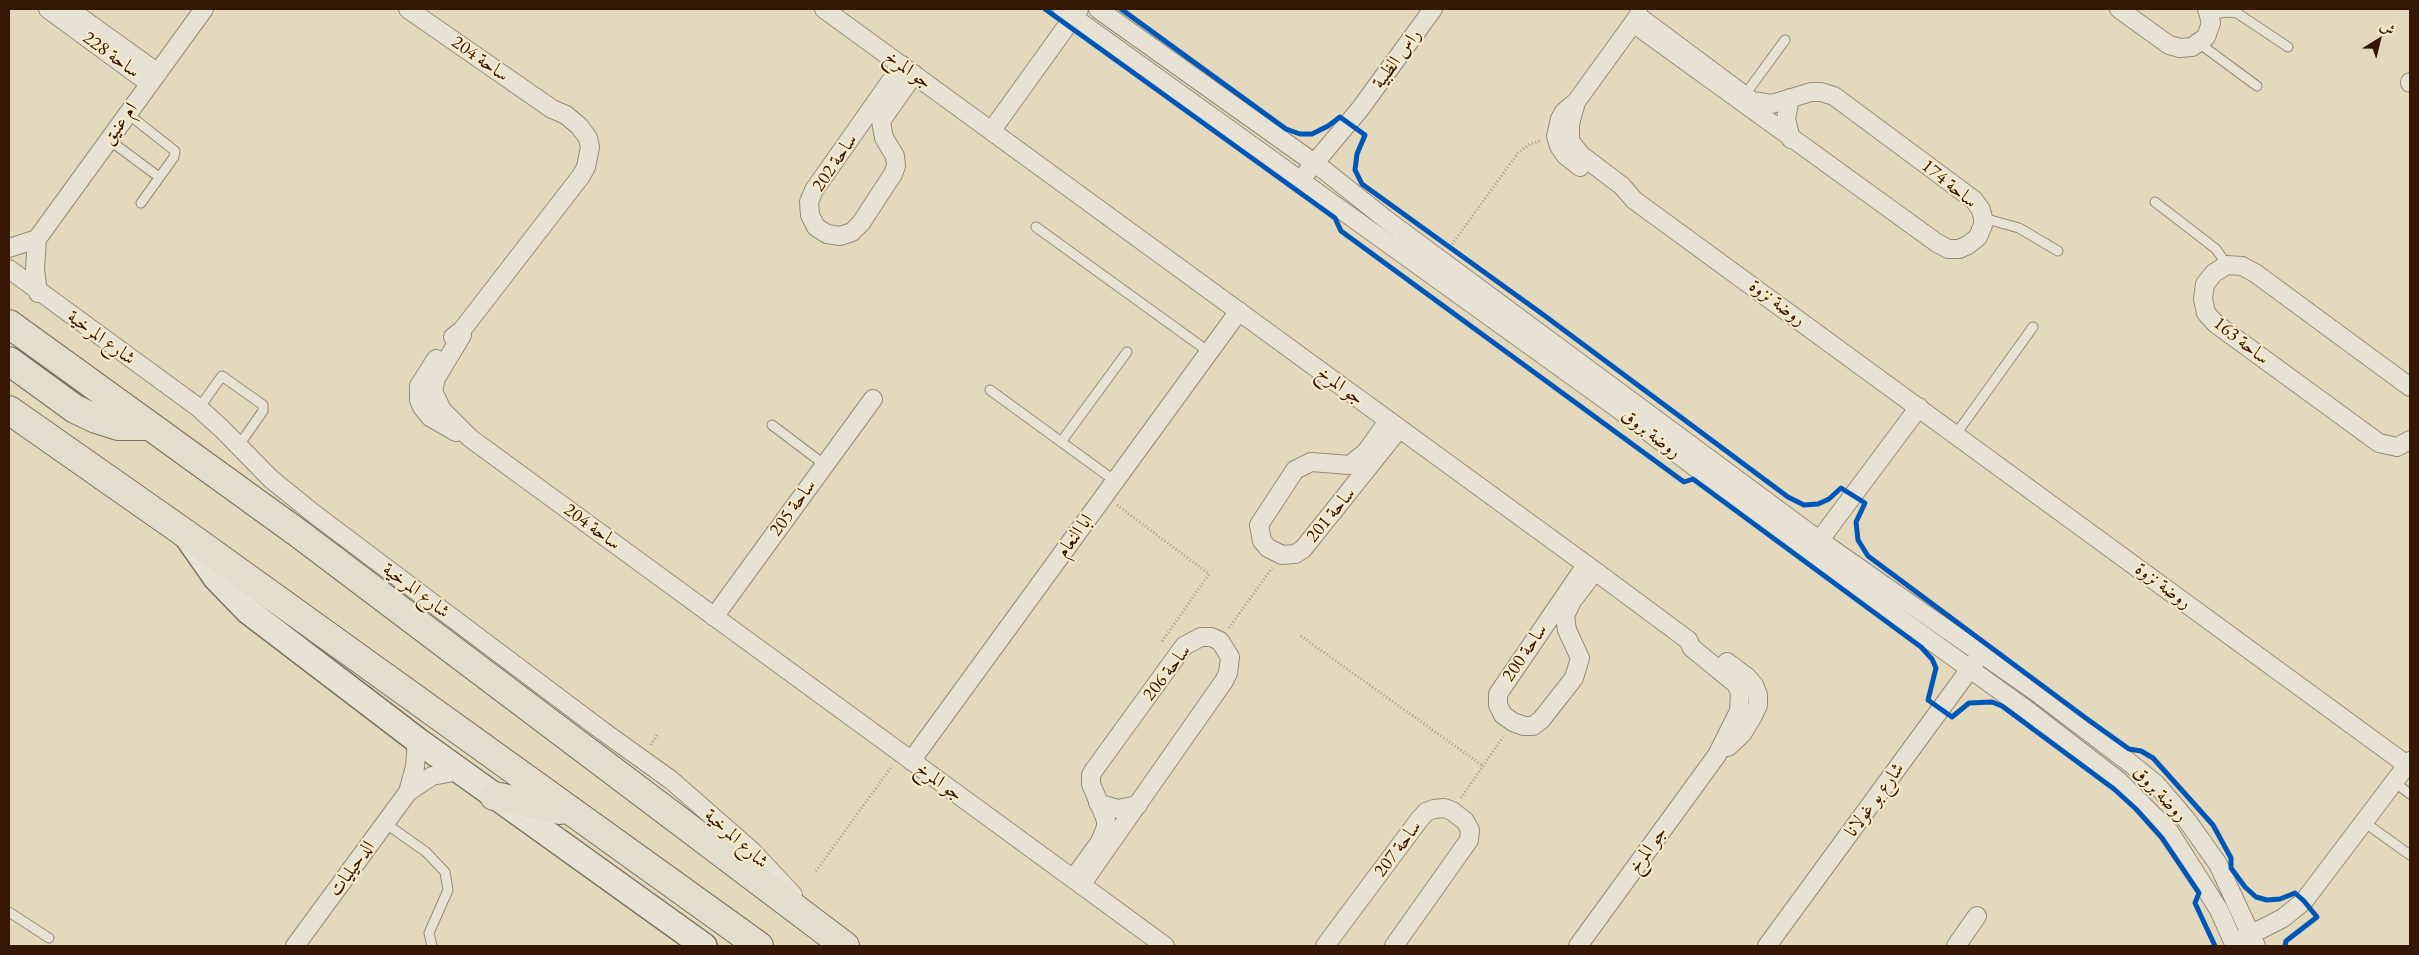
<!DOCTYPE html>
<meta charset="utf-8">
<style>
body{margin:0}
#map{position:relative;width:2419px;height:955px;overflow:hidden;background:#e4d9bc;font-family:"EB Garamond",Amiri,serif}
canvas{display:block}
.frame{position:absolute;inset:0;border:10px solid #341705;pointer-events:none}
.north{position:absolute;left:2354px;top:15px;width:50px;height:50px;-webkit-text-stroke:4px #f8ebc9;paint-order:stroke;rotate:36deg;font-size:14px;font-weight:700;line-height:20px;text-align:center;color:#341705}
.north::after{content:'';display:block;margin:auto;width:18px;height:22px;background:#341705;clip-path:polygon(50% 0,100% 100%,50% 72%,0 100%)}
</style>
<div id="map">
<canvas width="2419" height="955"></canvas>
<div class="frame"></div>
<div class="north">ش</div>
</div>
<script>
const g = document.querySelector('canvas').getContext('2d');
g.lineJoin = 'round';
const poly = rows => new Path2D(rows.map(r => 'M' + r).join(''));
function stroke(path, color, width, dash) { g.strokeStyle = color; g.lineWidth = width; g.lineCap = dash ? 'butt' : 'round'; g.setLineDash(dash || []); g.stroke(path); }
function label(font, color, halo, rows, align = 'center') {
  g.font = font + ' "EB Garamond",Amiri,serif'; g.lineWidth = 4; g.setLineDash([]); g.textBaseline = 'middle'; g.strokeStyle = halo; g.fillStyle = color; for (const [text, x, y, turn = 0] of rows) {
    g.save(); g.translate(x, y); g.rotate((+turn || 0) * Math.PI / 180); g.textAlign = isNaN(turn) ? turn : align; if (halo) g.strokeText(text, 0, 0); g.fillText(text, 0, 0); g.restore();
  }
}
const lane = poly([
 [2210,15,2226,12,2237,13,2288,47],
 [2200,44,2257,86],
 [1744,96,1785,40],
 [128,114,175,151,174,157,141,203],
 [109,140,159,177],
 [2155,202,2216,249,2227,265],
 [1983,218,2019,228,2058,251],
 [1036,227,1209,352],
 [990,390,1115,481],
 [199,408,222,376,263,405,263,411,239,445],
 [772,425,825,465],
 [1956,434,2033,327],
 [1061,442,1127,352],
 [2394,782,2410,794],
 [2364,822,2410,855],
 [385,823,426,852,445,872,448,890,429,933,432,946],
 [9,912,49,938]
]);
const street = poly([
 [48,9,150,84],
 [69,9,158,73],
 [408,9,552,109,566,115,579,126,588,138,590,147,586,167,581,176,462,330,453,337],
 [824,9,1595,571,1688,640,1692,648,1736,684,1740,693,1739,711,1717,755,1578,946],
 [1062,9,1621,411,1802,548,2027,710,2119,781,2169,831,2219,910,2235,946],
 [1098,9,1324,170,1388,221,1812,535,2039,694,2130,763,2156,784,2186,819,2218,864,2256,946],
 [2119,9,2169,45,2180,48,2192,47,2206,37,2211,23,2207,9],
 [1633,23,1937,243,1948,249,1959,249,1968,245,1978,237,1983,225,1983,218,1981,210,1974,200,1834,96,1821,92,1811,92,1772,104,1752,101,1638,16],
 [902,65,814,190,809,202,810,215,816,227,827,234,840,236,852,232,861,223,893,174,896,166,895,156,884,138,881,121,914,74],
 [2410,82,2410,83],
 [1790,98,1786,119,1791,139],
 [1576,102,1570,124,1570,141,1581,155,1622,186,1634,200,2407,765],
 [992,130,1079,9],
 [1580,167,1566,156,1559,146,1556,136,1560,119,1564,112,1576,102,1639,15],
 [1307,172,1360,109,1433,9],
 [9,248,37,239],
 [9,269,199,408,222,429,271,479,313,513,604,732,671,780,752,851,793,895],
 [38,293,35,269,37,239,204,9],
 [462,330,462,335,436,378,433,391,442,410,470,438,1165,946],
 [436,359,419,386,419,400,422,407,430,417,456,432],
 [2410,387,2255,273,2242,266,2227,265,2214,273,2205,284,2203,299,2206,313,2216,324,2379,443,2397,447,2410,440],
 [1388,421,1366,452,1350,465,1311,462,1295,470,1259,525,1262,541,1268,548,1282,555,1295,554,1303,549,1399,429],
 [1813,549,1919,407],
 [1586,565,1498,694,1498,705,1503,715,1513,722,1524,726,1533,726,1541,720,1574,678,1580,658,1567,630,1565,616,1572,601,1595,571],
 [714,617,873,399],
 [1727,662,1747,677,1754,685,1758,695,1758,705,1753,716,1742,734,1728,747],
 [911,761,1239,311],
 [408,792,415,767,417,740],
 [1098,803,1118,809,1138,805],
 [1073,879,1100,842,1106,827,1106,820,1091,784,1091,775,1094,770,1184,646,1201,637,1211,637,1220,641,1230,657,1228,673,1224,681,1081,885],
 [2242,939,2283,918,2304,901,2410,761],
 [295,946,408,792,432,776,459,771],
 [1325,946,1419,820,1426,812,1434,809,1444,808,1452,811,1465,821,1470,830,1469,840,1394,946],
 [1767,946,1975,662],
 [1956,946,1977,916]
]);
const secondary = poly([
 [188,538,216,578,248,611,417,740,704,946]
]);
const highway = poly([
 [9,324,298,533,845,946],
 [9,361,75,409,96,419,118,426,148,426],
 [9,410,186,534,759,946],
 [494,796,560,810]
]);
stroke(lane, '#948a78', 11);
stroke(street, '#948a78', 20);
stroke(secondary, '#7b7060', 28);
stroke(highway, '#7b7060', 30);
stroke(poly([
 [1450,247,1518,153,1530,144,1540,141],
 [1117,505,1209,574,1161,643],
 [1229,628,1272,568],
 [1301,636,1483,766],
 [651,745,657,735],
 [1461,798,1503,737],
 [816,871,892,766]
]), '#a69e92', 3, [1, 2.5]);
stroke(lane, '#e8e2d4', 9);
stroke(street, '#e8e2d4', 18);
stroke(secondary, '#e8e2d4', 25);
stroke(highway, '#e3ddcd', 28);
stroke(poly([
 [1045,9,1335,218,1341,231,1684,482,1693,479,1921,647,1932,659,1936,668,1928,700,1952,717,1969,703,1992,702,2002,706,2114,789,2136,809,2162,838,2199,893,2195,903,2215,946],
 [1121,9,1286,129,1300,134,1312,134,1328,126,1340,117,1365,135,1357,154,1355,170,1362,184,1545,316,1788,497,1804,505,1818,504,1829,499,1841,488,1865,503,1856,522,1858,540,1868,556,2087,719,2129,749,2141,751,2153,758,2213,825,2231,858,2231,868,2245,887,2256,897,2267,900,2280,899,2295,893,2304,901,2317,917,2286,941,2285,946]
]), '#0057b8', 5);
label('19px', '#341705', '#f8ebc9', [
 ["ساحة 228",111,55,36],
 ["ساحة 204",480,59,35],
 ["راس الظبية",1397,59,-54],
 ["جو المرخ",908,70,36],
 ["ام عنيق",120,124,-54],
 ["ساحة 202",835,163,-56],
 ["ساحة 174",1949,184,39],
 ["روضة نزوة",1777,303,36],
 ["شارع المرخية",101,338,36],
 ["ساحة 163",2241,341,38],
 ["جو المرخ",1340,386,36],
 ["روضة بروق",1651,434,37],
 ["ساحة 205",793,508,-54],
 ["ساحة 201",1331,515,-50],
 ["ساحة 204",592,527,36],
 ["ابا النعام",1075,536,-54],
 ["روضة نزوة",2163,586,36],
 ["شارع المرخية",416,591,37],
 ["ساحة 200",1525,653,-56],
 ["ساحة 206",1167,673,-52],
 ["جو المرخ",939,782,36],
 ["روضة بروق",2160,794,46],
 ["شارع بو غولانا",1875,800,-54],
 ["شارع المرخية",736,839,42],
 ["ساحة 207",1398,849,-53],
 ["جو المرخ",1648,850,-54],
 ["الدحيليات",352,869,-54]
]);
</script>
